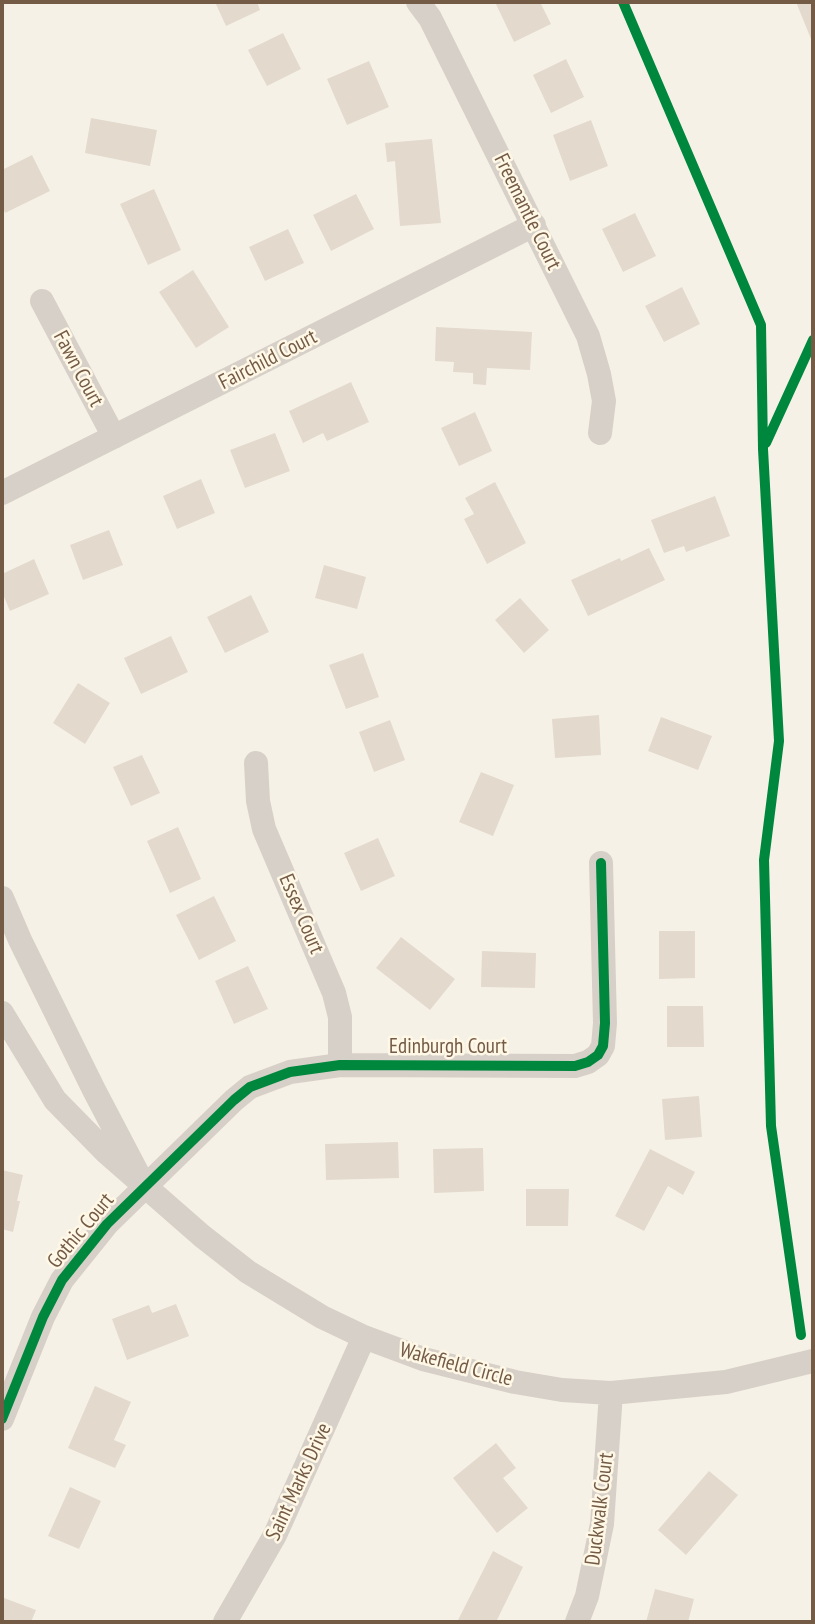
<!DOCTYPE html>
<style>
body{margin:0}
#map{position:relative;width:815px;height:1624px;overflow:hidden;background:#f6f1e6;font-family:"PT Sans Narrow",sans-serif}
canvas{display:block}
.frame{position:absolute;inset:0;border:4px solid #745b46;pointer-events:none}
</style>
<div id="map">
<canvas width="815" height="1624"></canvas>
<div class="frame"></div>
</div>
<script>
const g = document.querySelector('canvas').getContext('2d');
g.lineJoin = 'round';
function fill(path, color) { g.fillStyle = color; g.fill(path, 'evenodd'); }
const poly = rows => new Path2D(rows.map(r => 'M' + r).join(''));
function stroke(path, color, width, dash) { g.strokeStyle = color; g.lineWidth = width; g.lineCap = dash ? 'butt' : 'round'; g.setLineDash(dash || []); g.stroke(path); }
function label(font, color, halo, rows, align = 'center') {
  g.font = font + ' "PT Sans Narrow",sans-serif'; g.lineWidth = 5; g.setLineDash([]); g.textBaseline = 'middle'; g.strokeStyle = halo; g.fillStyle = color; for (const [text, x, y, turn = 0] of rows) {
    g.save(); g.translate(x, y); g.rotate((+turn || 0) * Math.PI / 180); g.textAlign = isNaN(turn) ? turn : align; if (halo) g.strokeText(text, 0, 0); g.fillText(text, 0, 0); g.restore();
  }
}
fill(poly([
 [215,2,257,2,260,10,226,26],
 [495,2,540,2,551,24,514,42],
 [796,2,813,2,813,38,811,39],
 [283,33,301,69,267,86,248,50],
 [566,59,584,97,551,113,533,75],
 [369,61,389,107,347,125,327,79],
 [91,118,157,130,150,166,85,153],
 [591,120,608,166,570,181,553,135],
 [432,139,441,223,400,226,395,161,387,162,385,143],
 [32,155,50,191,5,213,2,205,2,170],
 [154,189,181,250,148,265,120,204],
 [356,194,374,229,331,251,313,215],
 [635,213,656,256,623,272,602,229],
 [288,229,304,263,265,281,249,247],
 [193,270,229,327,196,348,159,292],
 [682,287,700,324,664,342,645,306],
 [436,327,532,332,530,370,487,368,486,385,473,384,473,373,453,372,454,362,435,361],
 [351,382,369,422,327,441,323,433,303,443,289,411],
 [475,412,492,451,459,466,441,428],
 [275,433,290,471,245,488,230,450],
 [201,479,215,513,177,529,163,496],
 [495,482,526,543,487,564,464,519,474,514,465,498],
 [715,496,730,536,686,552,684,546,664,553,651,520],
 [109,530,123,565,83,580,70,545],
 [649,548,665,580,588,616,571,580,620,558,621,561],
 [34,559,49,594,10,611,2,592,2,574],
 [324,565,366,577,357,609,315,598],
 [251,595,269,632,225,653,207,617],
 [520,598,549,630,524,653,495,620],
 [171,636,188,672,141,694,124,658],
 [363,653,379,697,346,709,329,665],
 [78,683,110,703,85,744,53,723],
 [599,715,601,755,555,758,552,719],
 [661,717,712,736,698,770,648,751],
 [390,720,405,760,374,772,359,732],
 [142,755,160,793,131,806,113,767],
 [481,772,514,785,493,836,459,822],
 [178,827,201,879,170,893,147,841],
 [378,838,395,876,361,891,344,853],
 [214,896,236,941,199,960,176,915],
 [659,931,695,931,695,978,659,979],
 [401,937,455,979,430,1010,376,968],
 [482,951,536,953,535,988,481,987],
 [248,966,268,1009,234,1024,215,981],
 [667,1006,703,1006,704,1047,667,1047],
 [699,1096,702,1137,665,1140,662,1099],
 [398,1142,399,1178,326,1180,325,1144],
 [483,1148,484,1191,434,1193,433,1149],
 [650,1149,695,1172,683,1195,668,1186,644,1231,615,1216],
 [2,1170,23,1175,17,1201,20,1201,13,1232,2,1229],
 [526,1189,569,1189,568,1226,526,1226],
 [176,1304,189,1336,127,1360,112,1319,149,1305,152,1313],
 [95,1386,131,1402,114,1440,126,1445,115,1468,68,1448],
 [496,1443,516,1468,503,1478,528,1508,497,1533,453,1478],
 [709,1471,738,1495,686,1555,658,1530],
 [70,1487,101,1501,79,1549,48,1536],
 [493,1551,523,1567,496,1622,457,1622],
 [655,1589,694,1599,688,1622,646,1622],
 [4,1598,36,1610,31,1622,2,1622]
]), '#e3d9cd');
stroke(poly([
 [418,2,430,18,588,336,599,374,604,401,600,433],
 [42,301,114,437],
 [2,493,534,225],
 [256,763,258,801,264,829,334,993,340,1017,340,1065],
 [2,898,20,940,94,1090,138,1174],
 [2,1013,55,1100,107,1153,202,1236,248,1272,322,1317,364,1337,423,1359,515,1382,562,1390,611,1393,726,1382,813,1361],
 [2,1419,43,1317,62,1280,107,1224,234,1100,250,1087,290,1072,340,1065,575,1066,588,1062,598,1055,603,1046,605,1023,601,863],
 [225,1622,275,1535,364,1337],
 [577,1622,587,1596,602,1524,611,1393]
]), '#d7d0c8', 24);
stroke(poly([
 [623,2,761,325,763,449,779,741,764,860,771,1126,801,1335],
 [766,443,813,340],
 [2,1419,43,1317,62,1280,107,1224,234,1100,250,1087,290,1072,340,1065,575,1066,588,1062,598,1055,603,1046,605,1023,601,863]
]), '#00873e', 10);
label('21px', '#745b46', '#fff8e6', [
 ["Freemantle Court",527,212,64],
 ["Fairchild Court",268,360,-27],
 ["Fawn Court",78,369,62],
 ["Essex Court",301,914,67],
 ["Edinburgh Court",448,1047],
 ["Gothic Court",81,1231,-50],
 ["Wakefield Circle",456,1365,15],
 ["Saint Marks Drive",299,1482,-65],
 ["Duckwalk Court",600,1509,-83]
]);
</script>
